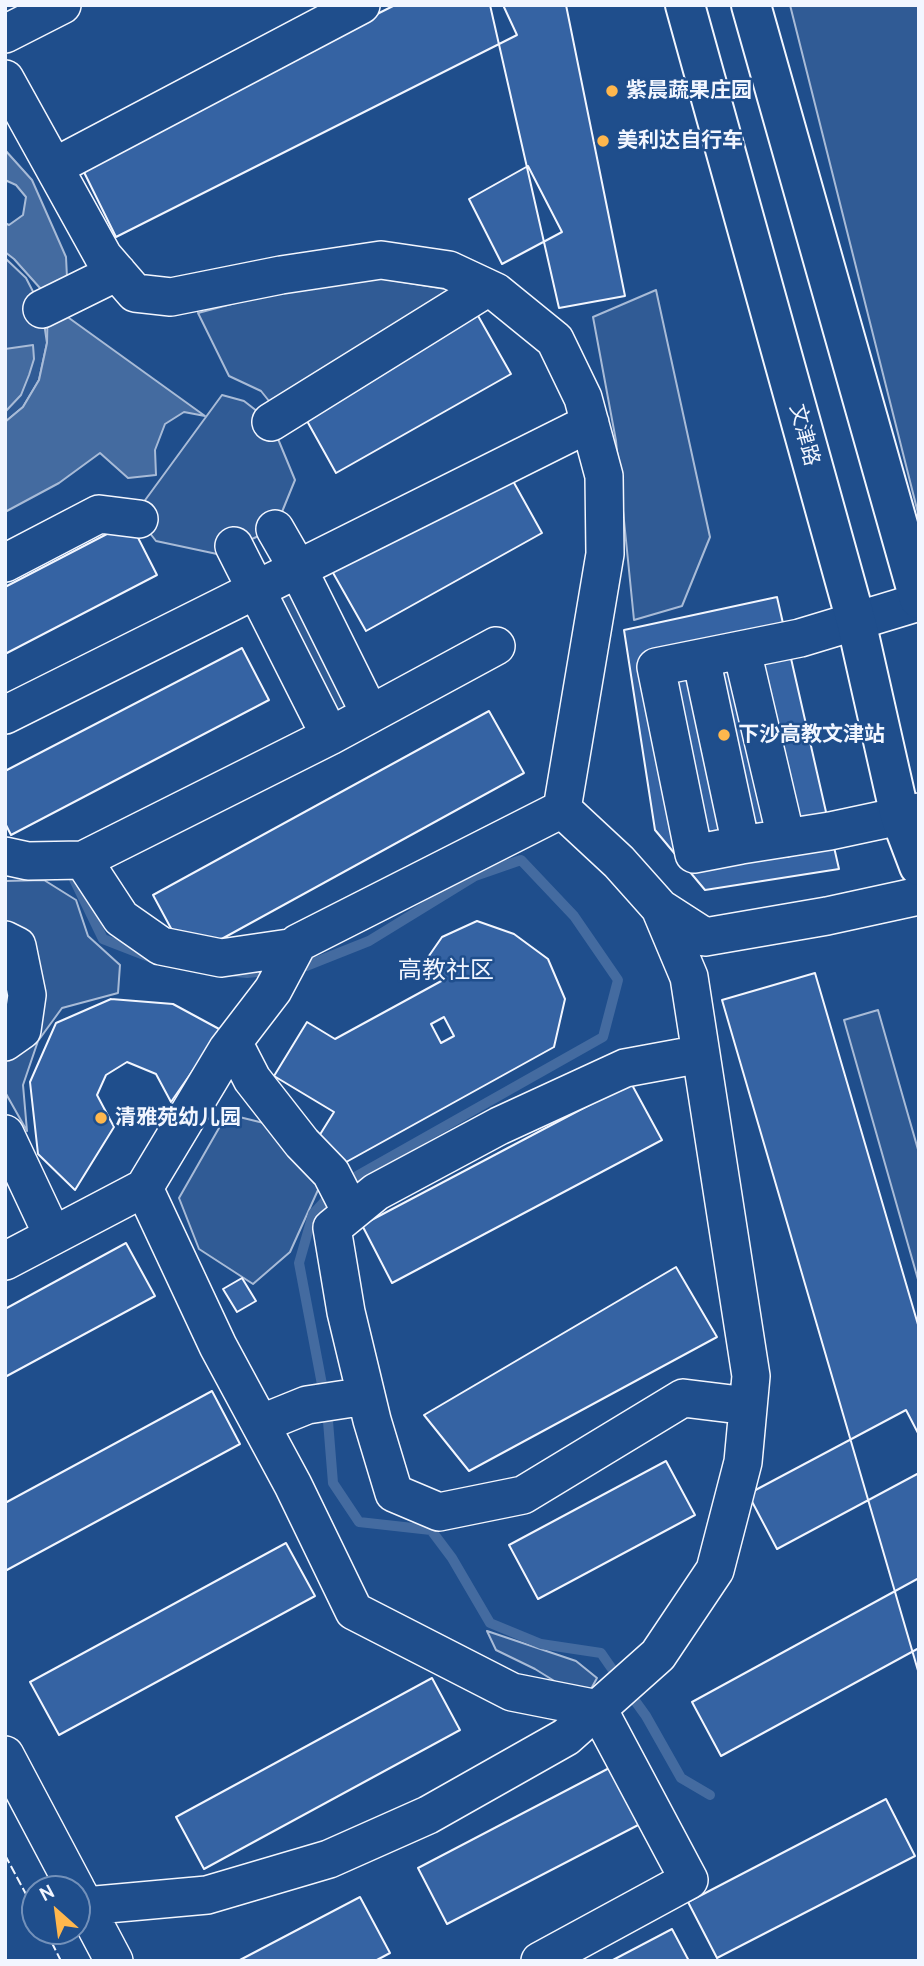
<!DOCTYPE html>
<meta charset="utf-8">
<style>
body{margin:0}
#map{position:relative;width:924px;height:1966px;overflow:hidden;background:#1f4e8c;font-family:Cabin,sans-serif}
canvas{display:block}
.frame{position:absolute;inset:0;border:7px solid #f2f6ff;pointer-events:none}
.north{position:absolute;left:21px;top:1875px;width:70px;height:70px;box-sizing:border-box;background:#1f4e8c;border:2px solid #7391ba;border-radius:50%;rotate:332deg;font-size:19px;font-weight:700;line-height:28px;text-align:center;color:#f2f6ff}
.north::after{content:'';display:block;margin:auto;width:24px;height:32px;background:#ffb74d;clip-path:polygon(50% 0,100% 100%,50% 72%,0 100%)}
</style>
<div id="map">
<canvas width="924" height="1966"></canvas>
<div class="frame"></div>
<div class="north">N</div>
</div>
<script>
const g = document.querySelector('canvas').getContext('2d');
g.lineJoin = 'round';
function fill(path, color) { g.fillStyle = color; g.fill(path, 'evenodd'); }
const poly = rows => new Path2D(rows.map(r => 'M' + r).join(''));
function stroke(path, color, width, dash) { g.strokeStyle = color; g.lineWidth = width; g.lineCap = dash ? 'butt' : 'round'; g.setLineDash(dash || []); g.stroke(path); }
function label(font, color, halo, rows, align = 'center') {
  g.font = font + ' Cabin,"Noto Sans SC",sans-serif'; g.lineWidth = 5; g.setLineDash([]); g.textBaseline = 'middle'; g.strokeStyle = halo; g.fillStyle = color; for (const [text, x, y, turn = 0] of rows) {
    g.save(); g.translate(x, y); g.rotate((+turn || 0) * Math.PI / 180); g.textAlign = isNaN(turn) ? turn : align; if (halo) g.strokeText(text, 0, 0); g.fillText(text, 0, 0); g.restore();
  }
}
const built = poly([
 [790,5,919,5,919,517,790,5],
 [5,258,26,278,42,309,47,343,39,380,23,407,5,422,5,258],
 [372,277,458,291,273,406,261,391,229,376,198,313,284,290,372,277],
 [656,290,710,537,682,606,634,620,616,441,593,317,656,290],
 [222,395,244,401,271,422,295,480,275,529,217,554,156,541,139,519,143,503,222,395],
 [297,584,357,708,333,719,273,596,297,584],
 [44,880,76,900,88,936,120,965,118,993,62,1008,38,1041,23,1085,27,1131,5,1092,5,1021,12,967,5,960,5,881,44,880],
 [878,1010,919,1153,919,1283,844,1020,878,1010],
 [227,1114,280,1127,327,1170,290,1252,253,1284,199,1249,179,1198,227,1114],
 [487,1631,576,1661,597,1678,585,1700,535,1669,496,1650,487,1631]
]);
fill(built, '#305b95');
stroke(built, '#a8bbd7', 2);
const water = poly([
 [5,150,32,180,66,257,69,318,205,416,184,412,165,424,155,450,156,475,128,478,100,453,59,483,5,512,5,422,23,407,39,380,47,343,48,297,14,259,5,252,5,223,9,225,23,215,26,197,16,185,5,180,5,150],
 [33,345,34,359,29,375,21,395,5,412,5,349,33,345]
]);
fill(water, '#446ba0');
stroke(water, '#a8bbd7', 2);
stroke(poly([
 [65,873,71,873,103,939,152,958],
 [295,967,306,966,369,941,475,876,521,860,574,916,618,980,603,1037,339,1186,313,1214,299,1263,324,1395],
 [236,972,247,973,273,970],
 [327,1409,333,1483,359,1522,431,1530,452,1558,490,1623,541,1644,601,1653,619,1679],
 [628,1691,646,1716,681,1778,710,1795]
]), '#446ba0', 10);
const building = poly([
 [395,5,503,5,517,35,116,237,80,164,395,5],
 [490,5,566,5,625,296,559,308,490,5],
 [528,166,562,232,502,264,469,199,528,166],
 [477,314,511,374,336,473,302,412,477,314],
 [508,472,542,533,366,631,332,571,508,472],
 [130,522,157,575,5,654,5,587,130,522],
 [777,597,839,869,705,890,655,830,624,630,777,597],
 [242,648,269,700,11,835,5,823,5,771,242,648],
 [489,711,524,773,187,958,153,895,489,711],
 [477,921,514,934,548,959,565,999,554,1047,339,1166,311,1149,334,1112,274,1076,307,1022,335,1039,445,979,424,963,442,937,477,921],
 [815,973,919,1328,919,1674,722,1000,815,973],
 [111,999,173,1004,221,1030,171,1102,156,1074,127,1062,106,1075,97,1095,114,1127,75,1190,38,1154,30,1082,56,1023,111,999],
 [444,1017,454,1036,441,1043,431,1024,444,1017],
 [631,1083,662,1140,392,1283,362,1225,631,1083],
 [126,1243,155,1296,5,1377,5,1309,126,1243],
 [676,1267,717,1337,469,1471,424,1415,676,1267],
 [242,1278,256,1301,237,1312,223,1289,242,1278],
 [212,1391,240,1444,5,1571,5,1503,212,1391],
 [906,1410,919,1435,919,1473,777,1549,748,1494,906,1410],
 [666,1461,695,1515,538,1599,509,1545,666,1461],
 [286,1543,315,1596,59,1735,30,1682,286,1543],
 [919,1578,919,1648,721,1756,692,1702,919,1578],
 [432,1678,460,1730,204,1869,176,1817,432,1678],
 [615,1765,644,1822,447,1924,418,1868,615,1765],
 [886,1799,915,1856,717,1958,688,1902,886,1799],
 [360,1897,390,1953,375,1961,238,1961,360,1897],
 [672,1929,689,1961,611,1961,672,1929]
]);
fill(building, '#3563a3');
stroke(building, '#f2f6ff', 2);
const minor = poly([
 [5,34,62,5],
 [5,79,103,256,135,293,171,297,281,275,381,260,449,270,496,292,555,340,583,398,604,476,605,554,562,809,619,862,660,908,689,977,751,1376,743,1462,715,1570,658,1655,566,1737,428,1815,329,1859,207,1895,85,1906],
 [54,167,361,5],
 [42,309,117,272],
 [271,422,487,288],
 [275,529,298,569,370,714],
 [234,546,330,736],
 [5,563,99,514,139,519],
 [919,602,800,638,656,667,694,854,741,845,830,831,919,812],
 [742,651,786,838],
 [701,658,741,845],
 [5,715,590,423],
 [5,856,28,861,83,860,121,918,161,946,221,958,296,947],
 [83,860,330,736,496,646],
 [660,908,705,937,827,916,919,896],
 [5,940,17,946,27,995,22,1030,5,1042],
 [233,1042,252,1079,302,1143,331,1173,351,1212],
 [701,1054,625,1068,499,1126,376,1192,332,1228,346,1312,372,1420,394,1493,439,1512,523,1495,683,1398,748,1406],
 [5,1134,53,1236],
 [144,1188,218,1346,293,1485,354,1611,512,1692,598,1709,689,1880,540,1961],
 [5,1261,144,1188,227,1050,273,990,298,943,562,809],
 [260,1424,307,1405,366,1396],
 [5,1755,76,1889],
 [77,1891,114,1961]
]);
const major = poly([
 [685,5,856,621,900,816,919,866],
 [751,5,919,599]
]);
stroke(minor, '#f2f6ff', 40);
stroke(major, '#f2f6ff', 42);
stroke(minor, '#1f4e8c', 37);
stroke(major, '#1f4e8c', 38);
stroke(poly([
 [5,1855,35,1911],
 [46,1931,61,1961]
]), '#f2f6ff', 2, [9, 3.5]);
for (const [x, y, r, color] of [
 [612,91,7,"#ffb74d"],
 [603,141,7,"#ffb74d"],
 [724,735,7,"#ffb74d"],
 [101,1118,7,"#ffb74d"]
]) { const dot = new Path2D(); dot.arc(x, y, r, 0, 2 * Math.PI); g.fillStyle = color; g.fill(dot); stroke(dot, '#1f4e8c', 2.5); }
label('bold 21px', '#f2f6ff', '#1f4e8c', [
 ["紫晨蔬果庄园",626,91],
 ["美利达自行车",617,141],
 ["下沙高教文津站",738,735],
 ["清雅苑幼儿园",115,1118]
], 'left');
label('21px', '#f2f6ff', '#1f4e8c', [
 ["文津路",804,435,75]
]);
label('24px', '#f2f6ff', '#1f4e8c', [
 ["高教社区",446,971]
]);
</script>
